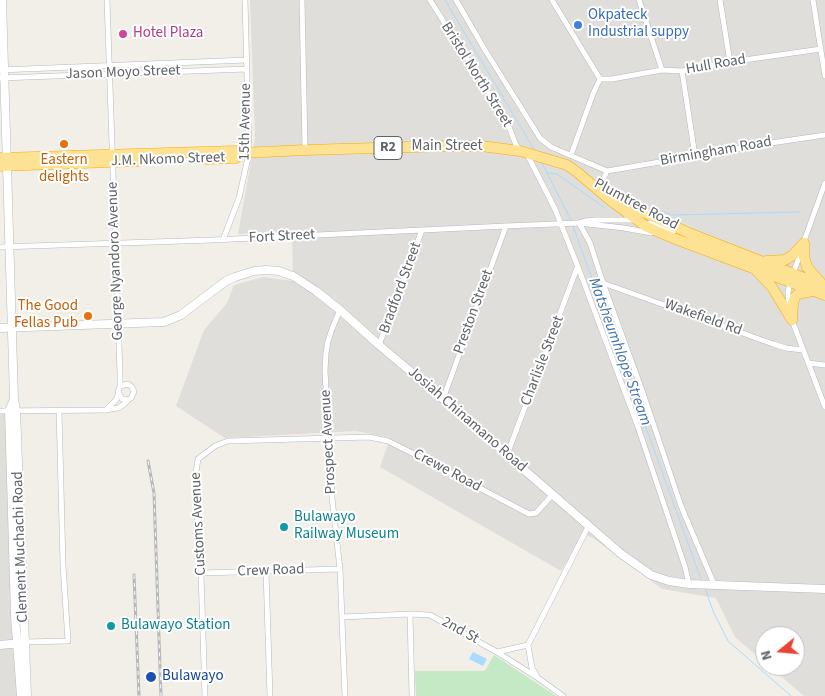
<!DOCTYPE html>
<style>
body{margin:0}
#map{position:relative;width:825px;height:696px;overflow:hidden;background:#f1efe8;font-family:"Source Sans 3",sans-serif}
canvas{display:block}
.north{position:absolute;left:755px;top:626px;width:50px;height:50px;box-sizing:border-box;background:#fff;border:1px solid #bfc1c3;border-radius:50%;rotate:253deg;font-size:14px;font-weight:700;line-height:20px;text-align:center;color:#5f6368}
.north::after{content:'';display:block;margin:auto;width:18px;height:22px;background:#ea4335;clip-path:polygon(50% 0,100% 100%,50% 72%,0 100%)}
</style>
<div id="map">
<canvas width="825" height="696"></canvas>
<div class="north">N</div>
</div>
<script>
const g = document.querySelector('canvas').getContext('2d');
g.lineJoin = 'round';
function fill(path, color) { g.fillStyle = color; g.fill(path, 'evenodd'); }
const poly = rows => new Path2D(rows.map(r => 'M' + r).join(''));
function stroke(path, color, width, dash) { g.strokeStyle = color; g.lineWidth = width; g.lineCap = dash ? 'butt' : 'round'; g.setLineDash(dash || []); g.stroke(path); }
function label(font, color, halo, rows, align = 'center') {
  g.font = font + ' "Source Sans 3",sans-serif'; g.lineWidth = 4; g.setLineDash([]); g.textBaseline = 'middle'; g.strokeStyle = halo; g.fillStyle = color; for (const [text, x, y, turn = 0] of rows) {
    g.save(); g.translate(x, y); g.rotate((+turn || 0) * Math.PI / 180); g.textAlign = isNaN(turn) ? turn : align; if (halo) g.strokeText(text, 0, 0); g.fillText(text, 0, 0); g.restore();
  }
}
fill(poly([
 [250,0,825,0,825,696,804,696,769,666,795,666,795,636,765,636,765,663,735,637,716,598,662,589,593,538,584,534,561,571,380,467,390,438,356,431,225,438,176,406,204,330,227,303,234,285,263,277,293,281,292,232,238,234,255,139],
 [0,412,7,412,16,642,0,643],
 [0,647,15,647,17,696,0,696]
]), '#e0deda');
fill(poly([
 [494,655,556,696,416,696,415,671,485,671]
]), '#c5e8c5');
fill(poly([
 [473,652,487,659,483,666,469,659]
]), '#aadaff');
stroke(poly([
 [445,0,535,151],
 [541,161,571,220],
 [547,173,557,174,605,208],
 [652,208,673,215,799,212],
 [573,226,702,582],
 [705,588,713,611,728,641,791,696]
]), '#aadaff', 1);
const street = poly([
 [107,0,120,373,120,386,118,392,122,399,128,400,131,398,134,392,132,387,128,384,120,386],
 [302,0,305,149],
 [430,0,507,122,516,145,520,150],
 [456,0,485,50,540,138,551,147,607,171],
 [552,0,600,79,612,79,662,70,682,71,730,62,821,49],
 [639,0,662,70],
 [720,0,730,62],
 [813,0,825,76],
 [0,70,246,60],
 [682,71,695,156],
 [0,78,247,69],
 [527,154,555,209,578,267,638,427,685,567,689,584],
 [571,155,593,94,600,79],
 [607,171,771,143,825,135],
 [600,187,607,171],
 [579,223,590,243,603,283,643,393,681,506,714,584],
 [579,223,585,221,595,220,635,220],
 [649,223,674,231],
 [223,240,239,198,249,153,245,0],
 [803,244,825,183],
 [0,247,213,240,506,226,579,223,624,228,651,233],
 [603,283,773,344,786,348,803,350],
 [789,306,788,292,790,282,801,252],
 [340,310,332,329,328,341,326,353,325,371,332,498,340,569,345,696],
 [792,320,825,407],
 [379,345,422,230],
 [808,363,825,365],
 [443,399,506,226],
 [106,410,116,400,118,395],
 [0,411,105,410,118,408,123,405,128,400],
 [507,455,577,268],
 [266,571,270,696],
 [201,573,340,569],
 [410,614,412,696],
 [342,617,410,614,430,615,497,652,538,678,563,696],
 [25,642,68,641,63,565,59,411],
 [497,652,528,645],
 [537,676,532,668,528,645,589,525],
 [205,696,201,573,195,479,198,459,215,446,228,441,369,437,388,441,436,465,529,514,536,513,553,494]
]);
const secondary = poly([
 [2,0,14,399,16,411,27,696],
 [0,328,164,322,181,315,226,281,235,277,254,271,266,270,279,271,287,274,293,276,316,291,340,310,379,345,481,431,507,455,620,553,651,575,669,581,689,584,825,589],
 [14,399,9,411,15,616,21,696],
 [0,645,21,643]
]);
const highway = poly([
 [0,158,235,151,242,153,305,150,448,146,481,146,520,151,567,165,577,172,610,200,647,227,673,238,825,295],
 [205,159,236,158,242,153],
 [0,166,138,161],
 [612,195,641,211,691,234,825,286],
 [804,243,804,257,807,267,821,283],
 [766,261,785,260,793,255,804,243],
 [756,270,772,287,792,320],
 [792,319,793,303,795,297,798,294,812,291]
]);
stroke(street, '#b5b8bc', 6);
stroke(secondary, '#b6babf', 9);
stroke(highway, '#f9ab00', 11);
stroke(street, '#fff', 5);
stroke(secondary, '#fff', 8);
stroke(highway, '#fde293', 10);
const rail = poly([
 [148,461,154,493,161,696],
 [134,575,139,696]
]);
stroke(rail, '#b6b7b8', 3);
stroke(rail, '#fff', 1, [4]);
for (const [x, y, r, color] of [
 [578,25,5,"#3f7fe0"],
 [123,34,5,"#d1479c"],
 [64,144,5,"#e8710a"],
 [88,316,5,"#e8710a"],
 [284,527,5,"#0f9aa8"],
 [111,626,5,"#0f9aa8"],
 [151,677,6,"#1a4fb4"]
]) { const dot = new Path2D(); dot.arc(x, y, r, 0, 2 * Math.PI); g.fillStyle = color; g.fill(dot); stroke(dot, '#fff', 2); }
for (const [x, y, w] of [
 [388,148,28]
]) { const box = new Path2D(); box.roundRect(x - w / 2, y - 11.5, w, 23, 4); g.fillStyle = '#fff'; g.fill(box); stroke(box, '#5f6368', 1); }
label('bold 14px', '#5f6368', null, [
 ["R2",388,148]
]);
label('15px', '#366cbe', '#fff', [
 ["Okpateck",588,16],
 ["Industrial suppy",588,33]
], 'left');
label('15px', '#b23c85', '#fff', [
 ["Hotel Plaza",133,34]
], 'left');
label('15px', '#5f6368', '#fff', [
 ["Hull Road",716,65,-10],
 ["Jason Moyo Street",123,73,-2],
 ["Bristol North Street",476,75,58],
 ["15th Avenue",246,122,-89],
 ["Main Street",447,147],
 ["Birmingham Road",716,152,-10],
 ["J.M. Nkomo Street",168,160,-2],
 ["Plumtree Road",636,205,28],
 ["Fort Street",282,237,-3],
 ["George Nyandoro Avenue",116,261,-92],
 ["Bradford Street",401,288,-70],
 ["Preston Street",474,312,-70],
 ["Wakefield Rd",703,318,20],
 ["Charlisle Street",543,361,-69],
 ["Josiah Chinamano Road",467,420,41],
 ["Prospect Avenue",329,442,-93],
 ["Crewe Road",447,471,28],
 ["Customs Avenue",199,524,-93],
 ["Clement Muchachi Road",21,547,-92],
 ["Crew Road",271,571,-2],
 ["2nd St",460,631,29]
]);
label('15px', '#c56008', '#fff', [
 ["Eastern",64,161],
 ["delights",64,178],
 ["The Good",78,307,"right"],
 ["Fellas Pub",78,324,"right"]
]);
label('15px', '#0d838f', '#fff', [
 ["Bulawayo",294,518],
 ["Railway Museum",294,535],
 ["Bulawayo Station",121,626]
], 'left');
label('15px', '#164399', '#fff', [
 ["Bulawayo",162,677]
], 'left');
label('italic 16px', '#4174aa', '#fff', [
 ["Matsheumhlope Stream",619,352,70]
]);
</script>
